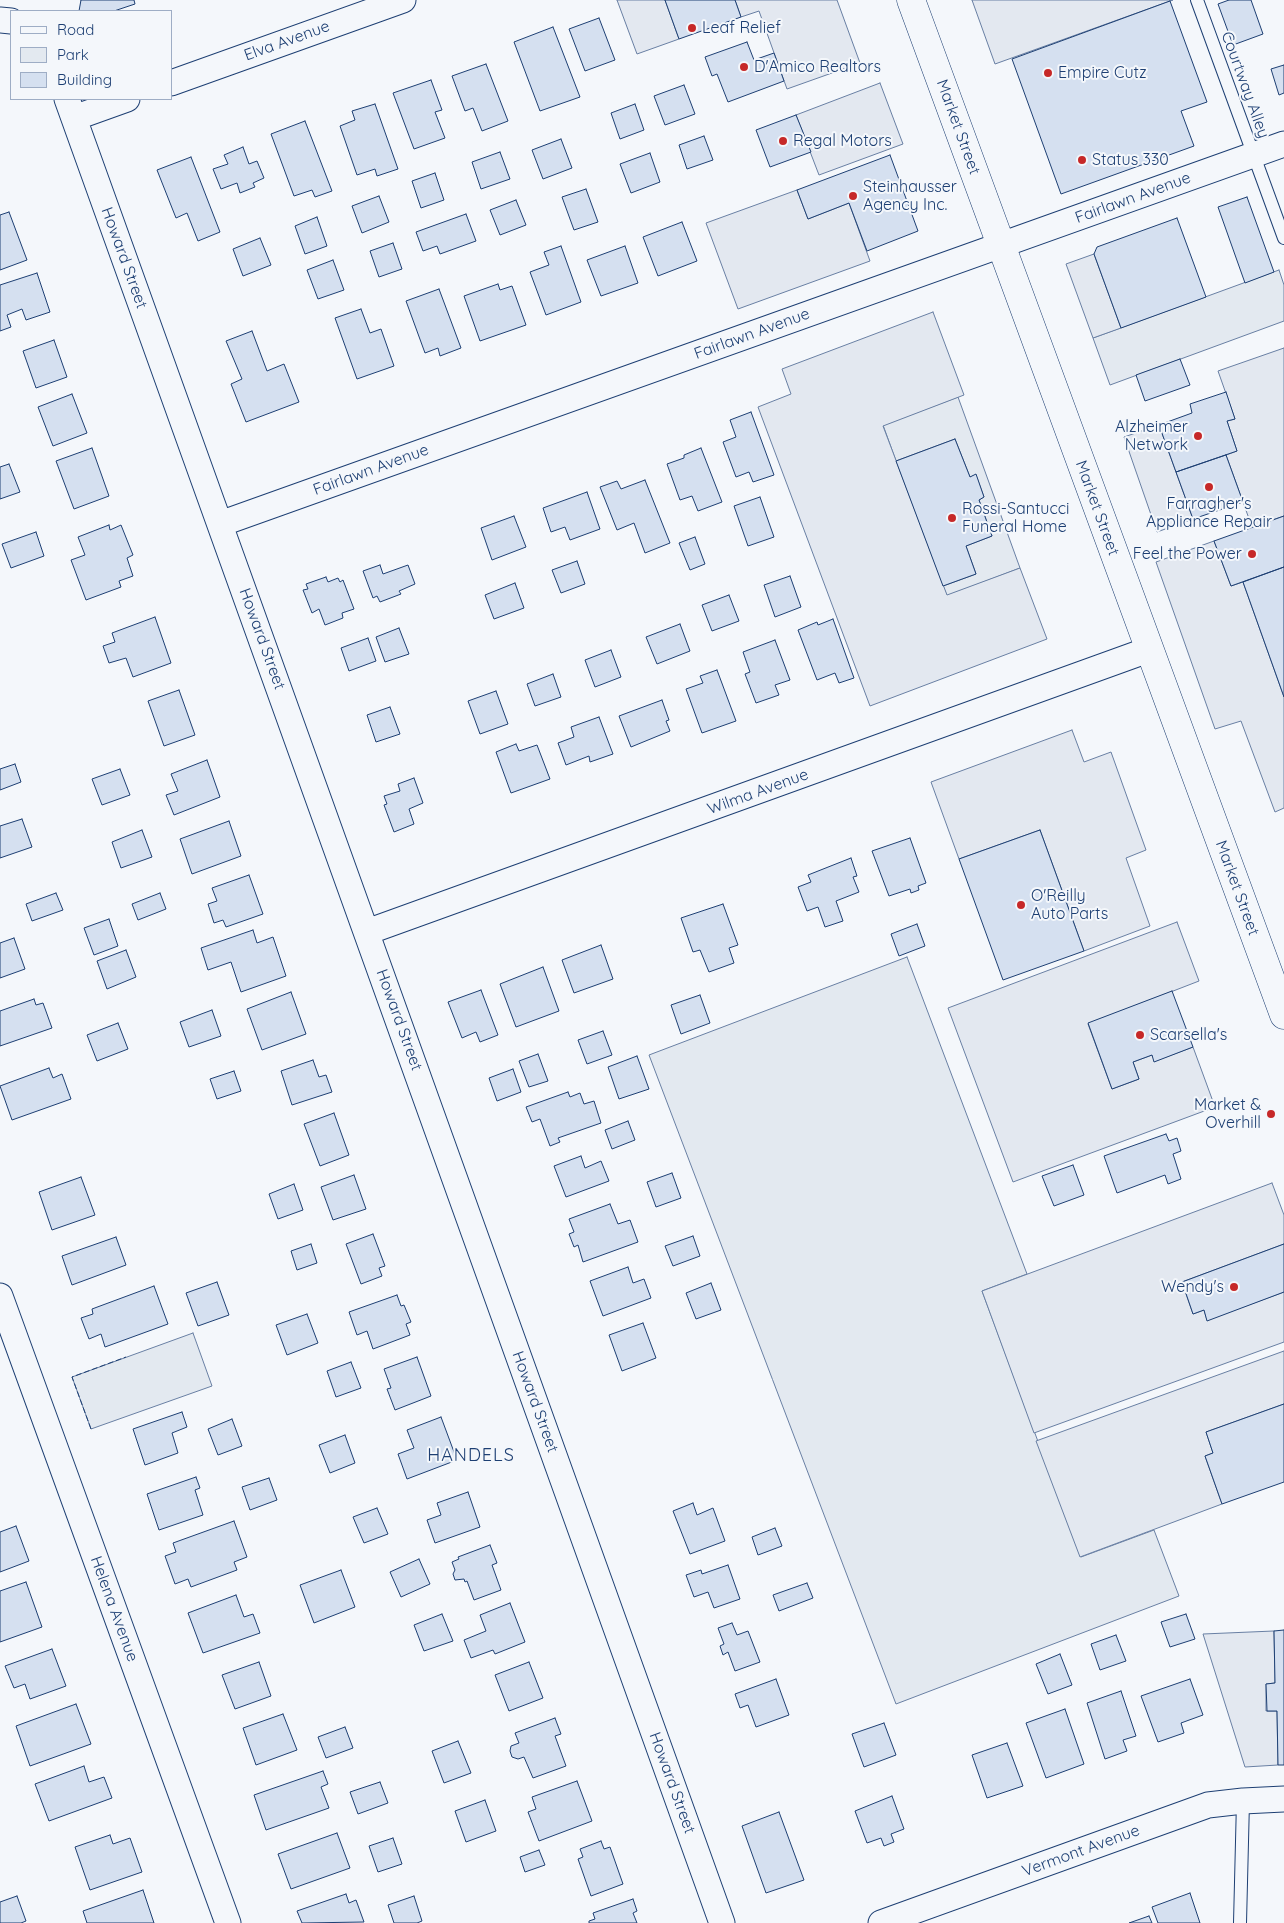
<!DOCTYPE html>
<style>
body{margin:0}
#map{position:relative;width:1284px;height:1923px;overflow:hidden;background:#f4f7fb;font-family:Quicksand,sans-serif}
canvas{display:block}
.legend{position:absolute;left:10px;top:10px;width:162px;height:90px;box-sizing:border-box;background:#f4f7fb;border:1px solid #9eadc5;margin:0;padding:6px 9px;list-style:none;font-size:15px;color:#1d3f73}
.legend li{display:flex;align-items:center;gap:10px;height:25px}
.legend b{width:25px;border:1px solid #9eadc5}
</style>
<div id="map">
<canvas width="1284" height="1923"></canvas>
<ul class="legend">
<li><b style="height:6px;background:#f4f7fb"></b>Road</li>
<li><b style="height:14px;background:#e3e9f0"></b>Park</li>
<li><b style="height:14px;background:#d5e0f0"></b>Building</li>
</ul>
</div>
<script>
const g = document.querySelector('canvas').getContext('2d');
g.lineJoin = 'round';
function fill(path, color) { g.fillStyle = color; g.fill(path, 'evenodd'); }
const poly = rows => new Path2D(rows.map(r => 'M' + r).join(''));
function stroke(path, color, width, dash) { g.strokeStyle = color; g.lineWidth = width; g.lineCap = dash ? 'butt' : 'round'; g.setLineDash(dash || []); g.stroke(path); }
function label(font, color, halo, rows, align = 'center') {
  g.font = font + ' Quicksand,sans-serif'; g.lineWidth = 4; g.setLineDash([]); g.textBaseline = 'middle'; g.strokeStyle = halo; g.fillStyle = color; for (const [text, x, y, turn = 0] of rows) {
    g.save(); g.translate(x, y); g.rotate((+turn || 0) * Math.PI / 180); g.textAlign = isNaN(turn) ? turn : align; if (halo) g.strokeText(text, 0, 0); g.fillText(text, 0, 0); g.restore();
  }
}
const green = poly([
 [1279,270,1284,285,1284,321,1110,385,1093,338,1279,270],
 [958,397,1020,568,947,596,943,586,976,574,966,546,992,536,979,500,984,497,976,475,970,477,955,439,896,461,883,425,958,397],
 [907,957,1027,1274,982,1291,1081,1557,1154,1530,1179,1596,896,1704,649,1055,907,957],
 [193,1333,212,1386,91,1429,72,1377,193,1333]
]);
fill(green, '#e3e9f0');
stroke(green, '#687fa3', 1);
const parking = poly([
 [617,0,665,0,679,39,637,54,617,0],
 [735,0,837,0,860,63,787,89,759,11,741,17,735,0],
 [972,0,1173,0,995,64,972,0],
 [880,83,903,144,819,175,796,115,880,83],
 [797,190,808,219,849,203,870,261,738,309,706,223,797,190],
 [1094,254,1121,328,1093,338,1066,264,1094,254],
 [933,312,964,395,883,426,947,595,1020,568,1047,639,870,706,758,407,791,394,782,369,933,312],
 [1284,348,1284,516,1252,527,1226,455,1237,451,1227,421,1235,419,1218,371,1284,348],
 [1159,425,1193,519,1157,532,1124,437,1159,425],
 [1214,541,1231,586,1243,582,1284,697,1284,808,1275,812,1241,721,1215,729,1156,562,1214,541],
 [1072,730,1084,762,1111,752,1146,850,1126,858,1150,926,1084,951,1040,830,959,859,931,782,1072,730],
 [1177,922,1199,981,1088,1024,1112,1089,1139,1079,1133,1062,1152,1055,1155,1061,1193,1047,1215,1107,1013,1182,948,1008,1177,922],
 [1272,1183,1284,1215,1284,1244,1182,1282,1193,1314,1204,1310,1207,1320,1284,1292,1284,1342,1034,1433,982,1291,1272,1183],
 [1284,1351,1284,1404,1206,1432,1213,1453,1205,1456,1222,1504,1080,1557,1036,1441,1284,1351],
 [1274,1631,1275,1683,1266,1684,1266,1711,1277,1711,1278,1765,1245,1767,1203,1634,1274,1631]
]);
fill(parking, '#e3e8f0');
stroke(parking, '#687fa3', 1);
const building = poly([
 [81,0,134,0,135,4,114,11,79,11,81,0],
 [665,0,735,0,741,17,679,39,665,0],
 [1229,0,1251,0,1263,34,1233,45,1218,4,1229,0],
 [1170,1,1207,102,1181,111,1194,146,1061,194,1012,59,1170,1],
 [599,18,615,60,585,71,569,29,599,18],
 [553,27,580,97,540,111,514,42,553,27],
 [747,42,754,60,774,53,784,81,728,102,717,74,712,76,705,57,747,42],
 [486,64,508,121,482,131,473,108,465,111,452,76,486,64],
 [1284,65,1284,93,1279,95,1271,69,1284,65],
 [431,80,442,110,435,112,445,138,414,149,393,93,431,80],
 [684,85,695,114,665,125,654,96,684,85],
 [375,104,398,169,377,176,375,169,357,175,340,126,355,120,352,111,375,104],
 [635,104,644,130,620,139,611,113,635,104],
 [796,115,811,152,770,167,756,130,796,115],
 [305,121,332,191,315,197,312,190,294,196,271,134,305,121],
 [704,136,713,160,687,169,679,145,704,136],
 [561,139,572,168,543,179,532,150,561,139],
 [243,147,249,164,257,161,264,178,253,183,255,187,240,193,237,183,221,189,213,169,228,164,224,155,243,147],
 [500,152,510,179,481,189,472,162,500,152],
 [650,153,660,182,631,193,620,164,650,153],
 [890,155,918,231,867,251,849,203,808,219,797,190,890,155],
 [191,157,220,232,198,241,187,213,176,218,157,170,191,157],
 [435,173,444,200,421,208,412,181,435,173],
 [586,189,598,222,574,230,562,197,586,189],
 [379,196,389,222,362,233,352,206,379,196],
 [1247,197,1274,272,1245,283,1218,207,1247,197],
 [516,200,526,225,500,235,490,210,516,200],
 [9,212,27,260,0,270,0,215,9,212],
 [466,214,476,241,440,254,437,246,423,251,416,232,466,214],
 [317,217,327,246,305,254,295,226,317,217],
 [1177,218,1206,297,1121,328,1094,254,1097,247,1177,218],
 [682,222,697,261,658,276,643,237,682,222],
 [260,238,271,265,243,276,233,249,260,238],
 [393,243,402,269,379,277,370,251,393,243],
 [561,246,581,302,546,315,530,272,549,265,544,252,561,246],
 [625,246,638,283,601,296,587,260,625,246],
 [333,260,344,290,318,299,307,270,333,260],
 [37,273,50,312,26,320,22,309,7,315,11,327,0,331,0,285,37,273],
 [498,284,500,290,512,286,526,325,480,341,464,296,498,284],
 [439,289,461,348,440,356,438,348,425,353,406,301,439,289],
 [361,309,370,333,381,329,394,366,357,379,335,318,361,309],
 [252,331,267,371,284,364,299,402,246,422,231,384,242,379,226,341,252,331],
 [54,340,67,377,36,388,23,351,54,340],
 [1180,359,1190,385,1145,401,1136,375,1180,359],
 [1226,392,1235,419,1227,421,1237,451,1176,472,1159,425,1192,413,1190,404,1226,392],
 [72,394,87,433,53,446,38,407,72,394],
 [751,412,774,475,753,482,749,472,736,477,723,442,736,437,730,420,751,412],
 [955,439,970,477,976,474,984,497,979,500,992,536,966,546,976,574,943,586,896,461,955,439],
 [92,448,109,496,74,509,56,461,92,448],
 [701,448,722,502,698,511,692,496,680,500,667,464,684,458,684,455,701,448],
 [1226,455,1243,502,1193,519,1176,472,1226,455],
 [9,464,20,492,0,499,0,467,9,464],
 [645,480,670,543,645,553,634,523,617,530,600,487,617,481,621,489,645,480],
 [587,492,600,529,570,540,565,527,551,532,543,508,587,492],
 [760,497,774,537,748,546,734,506,760,497],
 [514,516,526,547,492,560,481,528,514,516],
 [1284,516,1284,567,1231,586,1214,541,1284,516],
 [109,525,110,530,121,525,133,555,127,558,133,576,119,581,121,587,86,600,71,560,85,555,78,537,109,525],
 [36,532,44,556,11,568,2,544,36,532],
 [695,537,705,564,690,570,679,543,695,537],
 [577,561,585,584,561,593,552,570,577,561],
 [380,565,383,574,408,565,415,584,399,591,401,594,380,602,377,596,373,598,363,571,380,565],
 [1284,567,1284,697,1243,582,1284,567],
 [790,576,801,607,775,617,764,585,790,576],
 [326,577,328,582,338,578,340,582,343,580,354,609,342,613,343,618,325,625,319,609,312,613,303,590,308,589,306,584,326,577],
 [515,583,524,608,494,619,485,595,515,583],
 [729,595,739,621,712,631,702,605,729,595],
 [155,617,171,663,133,677,126,658,109,663,103,646,115,642,112,633,155,617],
 [833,619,854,678,839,683,835,673,817,680,798,630,817,622,818,625,833,619],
 [680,624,690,651,657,664,646,637,680,624],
 [399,628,409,654,385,662,376,637,399,628],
 [368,638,376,661,349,671,341,648,368,638],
 [775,640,790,680,775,685,779,695,756,703,745,674,750,672,743,652,775,640],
 [611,650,621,677,595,687,585,660,611,650],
 [717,670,736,721,702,733,686,689,703,683,700,676,717,670],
 [553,674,561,697,535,706,527,684,553,674],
 [179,690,195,735,164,746,148,701,179,690],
 [496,691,508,724,480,734,468,701,496,691],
 [662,700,669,720,666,721,670,731,631,747,619,716,662,700],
 [390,707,400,734,376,742,367,715,390,707],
 [599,717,613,754,590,762,589,756,566,765,558,743,574,737,571,727,599,717],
 [516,744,519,751,537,745,550,779,511,793,496,752,516,744],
 [207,760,220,797,174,815,166,795,178,791,171,774,207,760],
 [15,764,21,782,0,790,0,769,15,764],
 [120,769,130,795,102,805,92,779,120,769],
 [414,778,423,803,409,809,414,824,394,832,384,805,387,804,384,796,400,791,398,784,414,778],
 [22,819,32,847,0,858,0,826,22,819],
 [229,821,241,856,192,874,180,839,229,821],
 [142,830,152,857,121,868,112,842,142,830],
 [1040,830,1084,951,1003,980,959,859,1040,830],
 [910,838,926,883,918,886,919,890,911,893,910,889,889,896,872,851,910,838],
 [851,858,857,876,853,877,859,892,836,901,843,921,825,927,818,907,807,911,798,887,811,882,808,875,851,858],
 [249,875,263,914,226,927,223,920,214,923,208,904,217,901,212,888,249,875],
 [56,893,63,910,32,921,26,904,56,893],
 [160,893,166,909,138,920,132,904,160,893],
 [723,904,738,945,729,948,734,963,709,972,700,950,693,952,681,918,723,904],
 [109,919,118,946,94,955,84,928,109,919],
 [917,924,925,946,899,956,891,934,917,924],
 [253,930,257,943,273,937,286,976,241,992,231,962,208,970,201,948,253,930],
 [14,938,25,969,0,978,0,943,14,938],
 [601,945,613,979,574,993,562,960,601,945],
 [126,950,136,977,107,989,97,961,126,950],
 [543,967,559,1011,516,1027,500,984,543,967],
 [481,990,498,1035,480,1042,476,1032,462,1038,448,1002,481,990],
 [1172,991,1193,1047,1154,1062,1152,1055,1133,1062,1139,1079,1112,1089,1088,1023,1172,991],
 [291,992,306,1034,262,1050,247,1009,291,992],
 [700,995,710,1023,681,1034,671,1005,700,995],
 [34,999,36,1005,43,1003,52,1028,0,1046,0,1011,34,999],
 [212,1010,221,1036,189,1047,180,1022,212,1010],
 [118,1023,128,1049,97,1061,87,1035,118,1023],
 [603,1031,612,1055,587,1064,578,1040,603,1031],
 [538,1054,548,1081,529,1087,519,1061,538,1054],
 [637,1056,649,1089,619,1099,608,1067,637,1056],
 [313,1060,319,1077,326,1075,332,1092,292,1105,281,1071,313,1060],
 [49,1068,53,1078,62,1074,71,1099,12,1120,0,1086,49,1068],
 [513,1069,521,1092,497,1101,489,1078,513,1069],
 [234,1071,241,1091,217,1099,210,1079,234,1071],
 [568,1092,570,1097,580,1093,584,1104,594,1101,601,1123,558,1138,560,1142,550,1146,540,1119,532,1122,526,1107,568,1092],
 [334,1113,349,1155,320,1166,304,1124,334,1113],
 [628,1121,635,1140,612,1149,605,1130,628,1121],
 [1166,1134,1169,1141,1177,1138,1181,1151,1173,1154,1181,1179,1168,1184,1165,1175,1117,1193,1104,1156,1166,1134],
 [581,1156,585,1168,601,1161,609,1181,566,1197,554,1166,581,1156],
 [1073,1165,1084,1195,1054,1206,1042,1176,1073,1165],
 [672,1173,681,1198,656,1207,647,1182,672,1173],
 [354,1175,366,1209,333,1220,321,1187,354,1175],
 [81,1177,95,1215,52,1230,39,1192,81,1177],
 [294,1184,303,1210,278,1219,269,1194,294,1184],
 [610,1204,618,1224,630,1220,638,1242,583,1262,578,1245,574,1247,569,1234,574,1232,569,1219,610,1204],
 [373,1234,385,1266,379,1268,382,1276,361,1284,346,1244,373,1234],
 [693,1236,700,1256,673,1266,665,1246,693,1236],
 [116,1237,126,1265,72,1285,62,1256,116,1237],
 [311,1244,317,1263,297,1270,291,1251,311,1244],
 [1284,1244,1284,1292,1207,1321,1204,1310,1193,1314,1182,1282,1284,1244],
 [628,1267,633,1283,644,1279,651,1298,603,1316,590,1281,628,1267],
 [217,1282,229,1315,198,1326,186,1293,217,1282],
 [711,1283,721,1310,696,1319,686,1293,711,1283],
 [154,1286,168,1324,105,1347,101,1334,89,1339,81,1318,93,1314,92,1309,154,1286],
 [397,1295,401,1306,404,1305,411,1322,406,1324,410,1335,373,1349,367,1331,357,1335,349,1312,397,1295],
 [307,1314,318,1343,287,1355,276,1325,307,1314],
 [643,1323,656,1358,622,1371,609,1335,643,1323],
 [417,1357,431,1396,395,1410,387,1389,391,1388,384,1369,417,1357],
 [351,1362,361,1388,336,1397,327,1371,351,1362],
 [1284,1404,1284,1482,1222,1504,1205,1456,1213,1453,1206,1432,1284,1404],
 [182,1412,187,1427,172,1433,178,1453,145,1465,133,1429,182,1412],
 [441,1417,457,1460,407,1479,398,1454,414,1448,407,1430,441,1417],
 [232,1419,242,1446,218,1455,208,1429,232,1419],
 [345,1435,355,1463,330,1473,319,1445,345,1435],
 [196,1477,200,1488,195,1490,203,1515,159,1530,147,1494,196,1477],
 [269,1478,277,1500,250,1510,242,1487,269,1478],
 [468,1492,480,1527,435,1543,427,1520,441,1515,437,1503,468,1492],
 [693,1503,697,1515,713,1508,725,1541,690,1554,673,1511,693,1503],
 [377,1508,388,1534,364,1543,353,1517,377,1508],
 [234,1521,247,1557,234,1562,237,1570,191,1587,188,1579,175,1584,165,1556,176,1552,173,1543,234,1521],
 [16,1526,29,1561,0,1572,0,1532,16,1526],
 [775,1528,782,1546,758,1555,752,1537,775,1528],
 [490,1545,497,1563,492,1565,501,1590,474,1600,467,1581,465,1582,464,1579,455,1580,453,1574,455,1570,452,1562,459,1559,458,1557,490,1545],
 [419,1559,430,1584,401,1597,390,1572,419,1559],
 [728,1565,740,1599,714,1608,708,1592,694,1597,686,1575,701,1570,702,1574,728,1565],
 [341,1570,355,1607,314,1623,300,1585,341,1570],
 [26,1582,42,1627,0,1642,0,1591,26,1582],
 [807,1583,813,1598,779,1611,773,1595,807,1583],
 [236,1595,244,1617,253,1614,260,1633,203,1653,188,1613,236,1595],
 [510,1603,525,1642,495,1654,493,1650,471,1658,464,1640,486,1631,480,1615,510,1603],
 [442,1614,453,1641,424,1651,414,1625,442,1614],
 [1186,1614,1195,1639,1170,1647,1161,1622,1186,1614],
 [732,1623,737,1635,748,1631,760,1662,735,1671,728,1652,723,1655,720,1646,724,1644,718,1628,732,1623],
 [1284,1630,1284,1765,1278,1765,1277,1711,1267,1711,1266,1684,1275,1683,1274,1631,1284,1630],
 [1116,1635,1126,1661,1100,1670,1091,1644,1116,1635],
 [52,1649,66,1686,30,1699,25,1684,14,1688,5,1666,52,1649],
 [1060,1654,1072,1685,1048,1694,1036,1664,1060,1654],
 [259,1662,271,1696,235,1709,222,1675,259,1662],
 [529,1662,543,1698,509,1711,495,1675,529,1662],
 [776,1679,789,1715,756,1727,748,1705,740,1708,735,1694,776,1679],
 [1190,1679,1203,1715,1181,1723,1184,1733,1158,1742,1141,1696,1190,1679],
 [1121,1691,1136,1736,1123,1740,1127,1751,1105,1759,1087,1703,1121,1691],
 [76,1704,91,1744,30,1766,16,1726,76,1704],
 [1065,1709,1084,1764,1046,1778,1026,1723,1065,1709],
 [283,1714,297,1750,256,1765,243,1728,283,1714],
 [555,1718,561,1734,555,1736,566,1766,533,1778,524,1757,518,1759,512,1757,510,1751,511,1746,519,1743,515,1733,555,1718],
 [884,1723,896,1755,864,1767,852,1734,884,1723],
 [345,1727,353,1748,326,1758,318,1737,345,1727],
 [458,1741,471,1773,444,1783,432,1751,458,1741],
 [1007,1743,1023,1786,987,1798,972,1755,1007,1743],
 [84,1766,89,1782,104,1777,112,1798,49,1821,35,1784,84,1766],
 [323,1771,328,1784,321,1787,329,1808,266,1830,254,1795,323,1771],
 [577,1781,592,1821,539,1841,528,1812,536,1809,532,1797,577,1781],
 [380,1782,388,1803,358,1814,350,1792,380,1782],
 [892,1796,904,1829,891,1834,894,1842,884,1846,881,1838,867,1843,855,1811,892,1796],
 [485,1800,496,1831,466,1842,455,1811,485,1800],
 [779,1812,804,1880,766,1893,742,1826,779,1812],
 [337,1833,350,1868,291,1889,278,1854,337,1833],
 [110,1835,113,1844,130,1838,142,1872,90,1890,75,1847,110,1835],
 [393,1838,402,1864,378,1872,369,1846,393,1838],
 [601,1841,604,1849,610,1847,623,1884,591,1896,578,1859,583,1857,580,1849,601,1841],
 [539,1850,545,1865,525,1872,520,1857,539,1850],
 [143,1890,154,1923,87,1923,83,1911,143,1890],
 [1190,1893,1200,1923,1158,1923,1152,1907,1190,1893],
 [346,1894,349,1903,356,1900,364,1922,302,1923,297,1911,346,1894],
 [17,1896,26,1921,21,1923,0,1923,0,1902,17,1896],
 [414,1896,422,1921,417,1923,394,1923,388,1905,414,1896],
 [633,1899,637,1911,633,1913,637,1923,589,1923,589,1921,595,1919,593,1913,633,1899],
 [1149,1916,1152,1923,1129,1923,1149,1916]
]);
fill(building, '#d5e0f0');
stroke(building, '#1d3f73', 1);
const service = poly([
 [1197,0,1284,238],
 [1240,1923,1243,1801]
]);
const minor = poly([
 [0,20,11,21],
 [171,83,403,0],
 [67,99,722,1923],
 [74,118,127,99],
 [220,524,1284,144],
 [367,932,1148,650],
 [0,1296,228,1923],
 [881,1923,1208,1805,1243,1801,1284,1799]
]);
const primary = poly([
 [911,0,1284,1015]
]);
stroke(service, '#1d3f73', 14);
stroke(minor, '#1d3f73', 27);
stroke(primary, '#1d3f73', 29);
stroke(service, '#f4f7fb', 12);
stroke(minor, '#f4f7fb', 25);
stroke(primary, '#f4f7fb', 28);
stroke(poly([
 [91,1429,72,1377,126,1357]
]), '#1d3f73', 1, [6, 2.5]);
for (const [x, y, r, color] of [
 [692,28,5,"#c62828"],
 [744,67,5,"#c62828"],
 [1048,73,5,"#c62828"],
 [783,141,5,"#c62828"],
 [1082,160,5,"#c62828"],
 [853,196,5,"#c62828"],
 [1198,436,5,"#c62828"],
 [1209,487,5,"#c62828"],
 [952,518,5,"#c62828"],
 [1252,554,5,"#c62828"],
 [1021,905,5,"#c62828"],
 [1140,1035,5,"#c62828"],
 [1271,1114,5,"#c62828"],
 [1234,1287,5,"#c62828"]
]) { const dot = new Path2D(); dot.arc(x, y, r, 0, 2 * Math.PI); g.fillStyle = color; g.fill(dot); stroke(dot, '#f4f7fb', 2); }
label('16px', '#1d3f73', '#f4f7fb', [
 ["Leaf Relief",702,28],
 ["D'Amico Realtors",754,67],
 ["Empire Cutz",1058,73],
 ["Regal Motors",793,141],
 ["Status 330",1092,160],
 ["Steinhausser",863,187],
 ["Agency Inc.",863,205],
 ["Alzheimer",1188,427,"right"],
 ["Network",1188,445,"right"],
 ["Farragher's",1209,504,"center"],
 ["Appliance Repair",1209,522,"center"],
 ["Rossi-Santucci",962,509],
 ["Funeral Home",962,527],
 ["Feel the Power",1242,554,"right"],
 ["O'Reilly",1031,896],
 ["Auto Parts",1031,914],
 ["Scarsella's",1150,1035],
 ["Market &",1261,1105,"right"],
 ["Overhill",1261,1123,"right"],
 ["Wendy's",1224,1287,"right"]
], 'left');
label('16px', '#1d3f73', '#f4f7fb', [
 ["Elva Avenue",287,41,-20],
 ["Courtway Alley",1245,85,70],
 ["Market Street",958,127,70],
 ["Fairlawn Avenue",1133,198,-20],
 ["Howard Street",124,258,70],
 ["Fairlawn Avenue",752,334,-20],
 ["Fairlawn Avenue",371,470,-20],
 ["Market Street",1097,508,70],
 ["Howard Street",262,639,70],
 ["Wilma Avenue",758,792,-20],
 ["Market Street",1237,888,70],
 ["Howard Street",399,1020,70],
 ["Howard Street",535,1402,70],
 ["Helena Avenue",114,1609,70],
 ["Howard Street",672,1783,70],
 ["Vermont Avenue",1081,1851,-20]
]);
g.letterSpacing = '1px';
label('18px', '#1d3f73', '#f4f7fb', [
 ["HANDELS",471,1456]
]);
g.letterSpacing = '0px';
</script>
